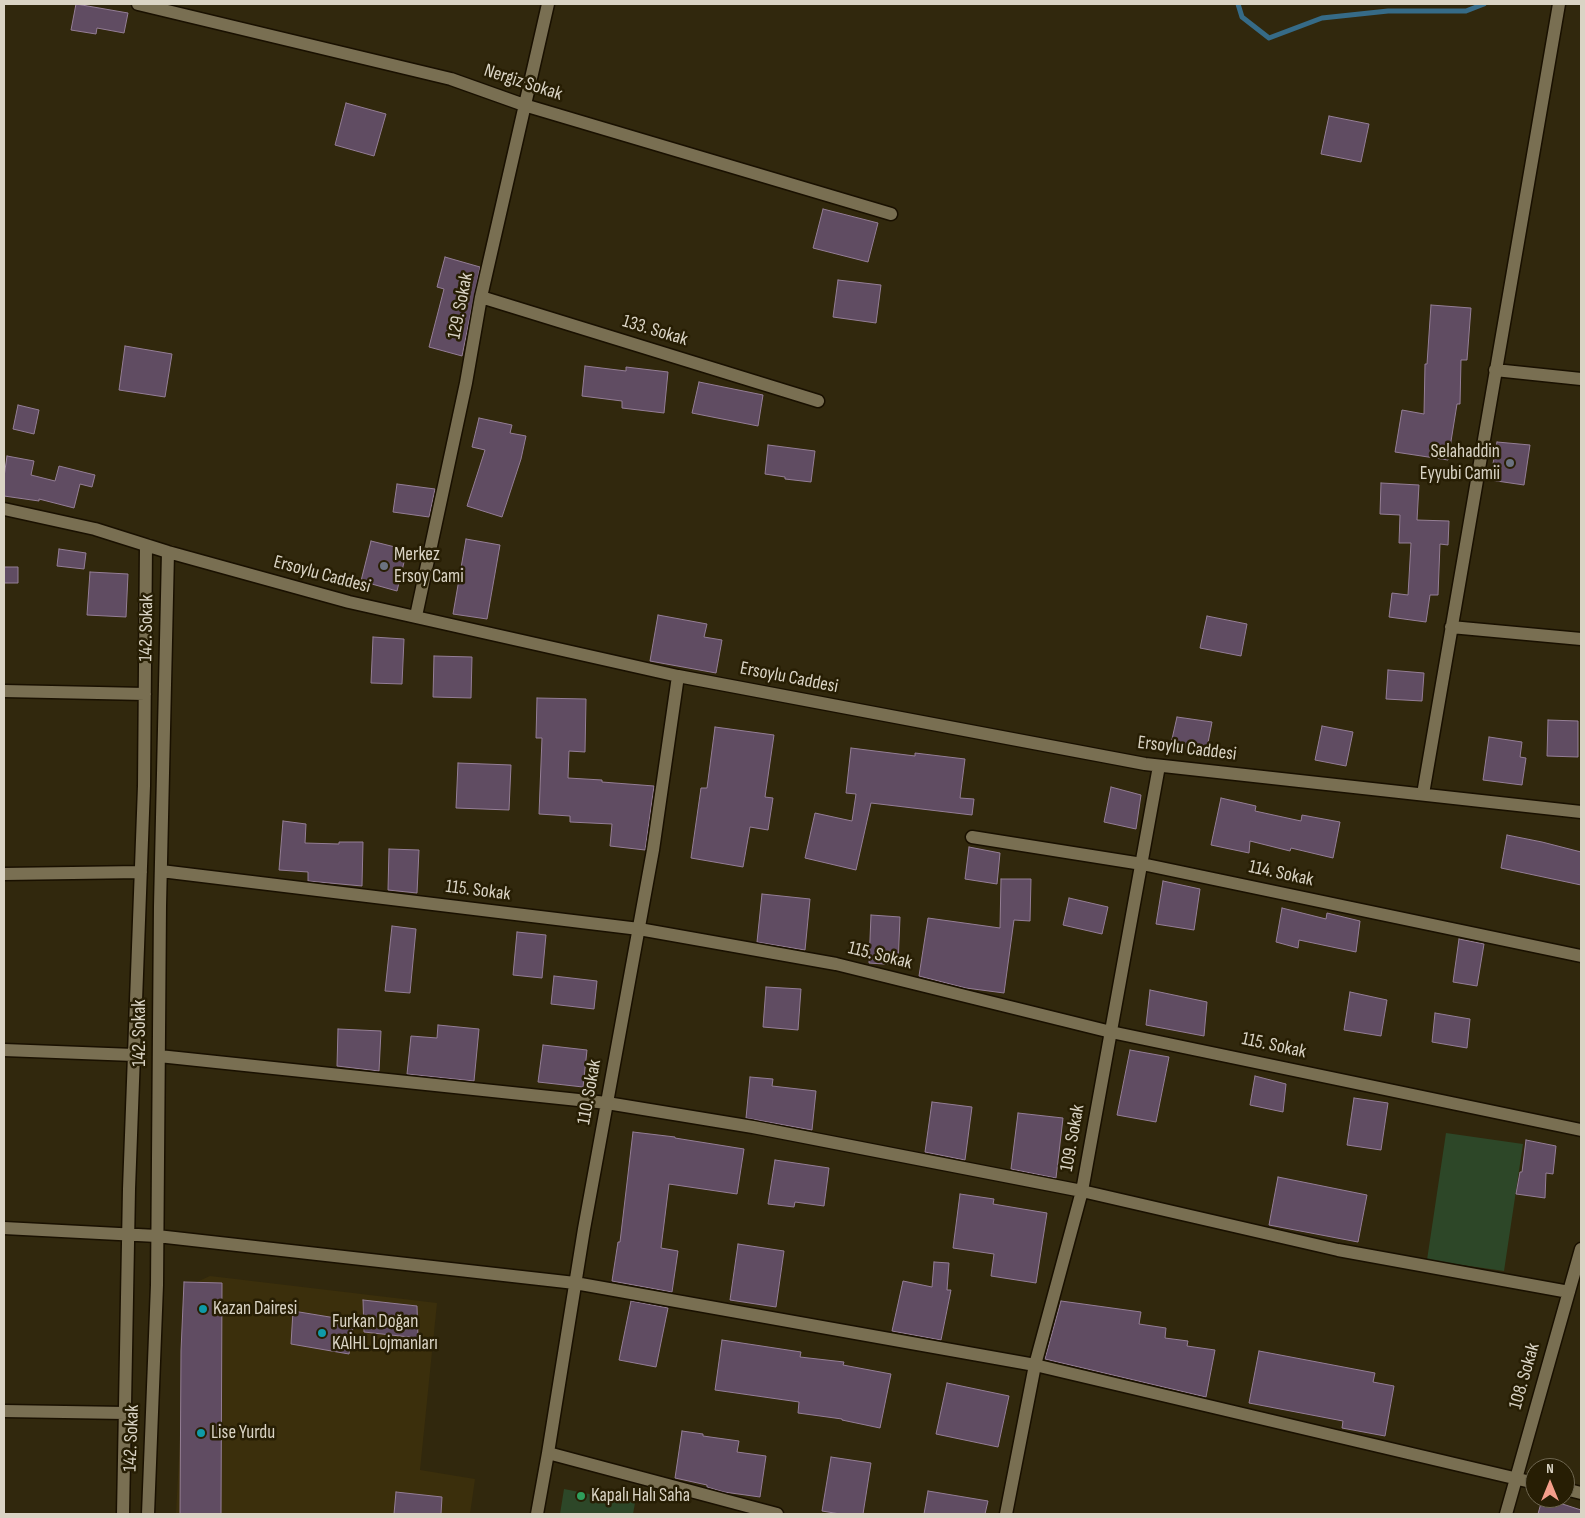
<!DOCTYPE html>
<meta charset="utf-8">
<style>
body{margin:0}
#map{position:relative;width:1585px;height:1518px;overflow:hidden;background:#31280d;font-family:"Sofia Sans Condensed",sans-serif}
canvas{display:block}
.frame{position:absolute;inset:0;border:5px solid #dad4c5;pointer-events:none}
.north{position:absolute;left:1525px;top:1458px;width:50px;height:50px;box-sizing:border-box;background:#271e04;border:1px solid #6f6751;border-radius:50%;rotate:0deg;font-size:14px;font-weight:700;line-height:20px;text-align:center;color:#dad4c5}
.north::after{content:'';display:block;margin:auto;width:18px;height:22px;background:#f49e8a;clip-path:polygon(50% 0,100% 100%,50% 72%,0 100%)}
</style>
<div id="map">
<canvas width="1585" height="1518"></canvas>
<div class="frame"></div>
<div class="north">N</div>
</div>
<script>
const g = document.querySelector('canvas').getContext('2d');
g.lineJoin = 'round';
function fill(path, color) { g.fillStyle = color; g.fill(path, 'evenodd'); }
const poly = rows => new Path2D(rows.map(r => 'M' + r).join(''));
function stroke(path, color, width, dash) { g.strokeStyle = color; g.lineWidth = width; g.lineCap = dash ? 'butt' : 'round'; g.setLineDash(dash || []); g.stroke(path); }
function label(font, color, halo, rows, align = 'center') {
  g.font = font + ' "Sofia Sans Condensed",sans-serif'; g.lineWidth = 5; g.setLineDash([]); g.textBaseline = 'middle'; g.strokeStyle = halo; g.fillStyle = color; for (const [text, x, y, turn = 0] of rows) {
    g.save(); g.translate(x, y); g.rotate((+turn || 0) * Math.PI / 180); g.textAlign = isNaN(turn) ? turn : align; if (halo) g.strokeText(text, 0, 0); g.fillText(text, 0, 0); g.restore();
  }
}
fill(poly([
 [210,1276,437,1303,420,1470,475,1479,470,1514,176,1514,188,1286]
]), '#3b2f0c');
fill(poly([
 [1446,1133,1523,1144,1504,1271,1427,1260],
 [564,1489,635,1503,633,1514,560,1514]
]), '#2d4728');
stroke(poly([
 [1238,4,1242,17,1269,38,1322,18,1388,11,1466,11,1484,4]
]), '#366b87', 5);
const building = poly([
 [76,4,128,13,124,33,97,28,96,34,71,30,76,4],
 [346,103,386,114,374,156,335,145,346,103],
 [1329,116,1369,124,1361,162,1321,154,1329,116],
 [823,209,878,223,868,262,813,248,823,209],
 [445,257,480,267,462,356,429,347,444,289,437,287,445,257],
 [838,280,881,285,876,323,833,317,838,280],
 [1431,305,1471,308,1467,360,1461,360,1460,404,1457,404,1448,460,1395,452,1402,410,1424,414,1425,364,1427,364,1431,305],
 [125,346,172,354,165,397,119,390,125,346],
 [585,366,626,371,626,367,668,372,664,413,622,408,622,401,582,396,585,366],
 [699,382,763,395,758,426,692,413,699,382],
 [18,405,39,410,34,434,13,429,18,405],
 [479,418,512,425,510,433,526,436,521,459,502,517,467,506,485,450,472,447,479,418],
 [1497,442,1530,445,1524,485,1490,480,1497,442],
 [768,445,815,451,811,482,785,479,785,477,765,474,768,445],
 [7,456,34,461,31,475,55,481,59,466,95,475,92,487,80,484,74,508,39,499,39,501,4,496,4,477,7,456],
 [1381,483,1419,485,1417,520,1449,521,1448,545,1440,544,1438,595,1430,595,1426,622,1389,617,1392,593,1408,595,1411,543,1399,543,1400,515,1380,514,1381,483],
 [397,484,435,489,429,517,393,512,397,484],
 [466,539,500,545,487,619,453,614,466,539],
 [371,541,407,550,397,591,361,581,371,541],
 [59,549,86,553,84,569,57,566,59,549],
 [4,567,18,567,18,583,4,583,4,567],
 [90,572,128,574,126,617,87,615,90,572],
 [658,615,707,624,704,637,722,640,716,673,650,661,658,615],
 [1207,616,1247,624,1241,656,1200,648,1207,616],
 [373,637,404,639,402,684,371,683,373,637],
 [434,656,472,657,471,698,433,697,434,656],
 [1388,670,1424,673,1422,701,1386,699,1388,670],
 [537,698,586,699,585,752,569,751,568,778,602,780,602,782,654,786,645,850,610,846,612,824,570,822,570,816,539,814,542,738,536,738,537,698],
 [1177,717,1212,722,1206,753,1170,748,1177,717],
 [1548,720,1578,721,1578,757,1547,756,1548,720],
 [1322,726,1353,732,1346,766,1315,760,1322,726],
 [715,727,774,735,765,797,773,798,768,830,750,827,743,867,691,858,701,788,707,788,715,727],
 [1489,737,1522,742,1520,757,1526,758,1522,785,1483,780,1489,737],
 [851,748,915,756,915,753,965,759,960,798,974,799,972,815,871,803,856,870,805,858,815,813,852,821,856,794,846,793,851,748],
 [458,763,511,765,509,810,456,808,458,763],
 [1111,787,1141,795,1136,829,1104,822,1111,787],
 [1221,798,1256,806,1255,811,1301,821,1302,815,1340,822,1333,858,1291,848,1290,851,1250,841,1249,853,1211,845,1221,798],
 [283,821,306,824,305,843,339,844,339,842,363,842,362,886,308,881,308,872,279,870,283,821],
 [1507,835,1542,842,1581,852,1581,885,1501,868,1507,835],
 [969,847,1000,853,997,884,965,879,969,847],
 [389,849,419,850,417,893,388,890,389,849],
 [1001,879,1031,879,1030,921,1014,920,1004,993,966,988,919,976,928,918,1000,928,1001,879],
 [1163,881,1200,889,1194,930,1156,924,1163,881],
 [762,894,810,899,805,950,757,942,762,894],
 [1069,898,1108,907,1102,934,1063,925,1069,898],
 [1282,908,1326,919,1327,913,1360,921,1356,952,1299,940,1298,948,1276,942,1282,908],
 [871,915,900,917,898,965,869,963,871,915],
 [392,926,416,929,410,993,385,991,392,926],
 [517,932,546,935,542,978,513,975,517,932],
 [1459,939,1484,944,1477,986,1453,982,1459,939],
 [554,976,597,981,594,1009,551,1004,554,976],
 [766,987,801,989,798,1030,763,1027,766,987],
 [1150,990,1207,1002,1204,1036,1146,1025,1150,990],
 [1350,992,1387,1000,1381,1036,1344,1030,1350,992],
 [1435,1013,1470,1019,1467,1048,1432,1042,1435,1013],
 [438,1025,479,1029,474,1081,407,1074,411,1036,437,1038,438,1025],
 [338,1029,381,1031,379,1071,337,1066,338,1029],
 [543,1045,587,1050,583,1087,538,1082,543,1045],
 [1130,1050,1169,1057,1156,1122,1117,1115,1130,1050],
 [1255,1076,1286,1084,1283,1112,1250,1105,1255,1076],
 [750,1077,773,1079,772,1086,816,1091,812,1130,746,1118,750,1077],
 [1354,1098,1388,1103,1381,1150,1347,1145,1354,1098],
 [932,1102,972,1107,965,1160,925,1152,932,1102],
 [1018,1113,1063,1118,1056,1178,1011,1169,1018,1113],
 [633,1132,675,1137,675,1138,744,1149,737,1194,669,1184,661,1248,678,1251,672,1292,612,1281,618,1242,620,1242,633,1132],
 [1526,1140,1556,1146,1553,1174,1546,1173,1545,1198,1516,1194,1520,1172,1522,1172,1526,1140],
 [775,1160,829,1168,824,1206,795,1202,794,1207,768,1204,775,1160],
 [1278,1177,1367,1195,1358,1242,1269,1225,1278,1177],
 [960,1194,994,1199,993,1204,1047,1213,1036,1283,991,1276,994,1254,953,1248,960,1194],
 [738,1244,784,1251,776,1307,730,1300,738,1244],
 [934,1262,949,1263,947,1290,951,1290,941,1340,892,1331,903,1281,932,1287,934,1262],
 [184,1282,222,1283,221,1514,180,1514,181,1351,184,1282],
 [363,1300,417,1306,418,1338,364,1332,363,1300],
 [631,1301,668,1308,656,1367,619,1360,631,1301],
 [1061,1301,1141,1312,1139,1324,1166,1328,1165,1338,1188,1341,1187,1346,1215,1350,1206,1397,1045,1359,1061,1301],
 [293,1311,354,1321,349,1354,291,1344,293,1311],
 [722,1340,801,1352,800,1357,844,1362,843,1365,891,1374,880,1428,842,1420,842,1419,798,1413,799,1402,715,1390,722,1340],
 [1259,1351,1375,1373,1373,1382,1394,1386,1385,1436,1342,1428,1343,1421,1249,1403,1259,1351],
 [947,1383,1009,1396,998,1447,936,1434,947,1383],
 [682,1431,703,1434,703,1436,739,1441,737,1452,766,1456,760,1497,724,1492,707,1487,707,1485,675,1478,682,1431],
 [831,1457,871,1463,863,1514,840,1514,822,1511,831,1457],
 [928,1491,988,1501,985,1514,924,1514,928,1491],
 [396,1492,442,1497,441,1514,394,1514,396,1492],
 [1547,1499,1581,1510,1581,1514,1538,1514,1541,1503,1547,1499]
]);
fill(building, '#604c62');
stroke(building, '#947e96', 1);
const minor = poly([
 [138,4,451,79,524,105,891,214],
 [481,297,818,401],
 [1495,370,1581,379],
 [4,509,95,529,168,552,349,602,678,676,1145,764,1581,812],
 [416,616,466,383,481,297,548,4],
 [1451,627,1581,639],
 [4,691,145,694],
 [1423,794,1559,4],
 [972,837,1142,864,1581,956],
 [161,871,639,929,836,964,1111,1032,1581,1130],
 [4,874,141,872],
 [4,1050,134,1055],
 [159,1056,607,1103,753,1127,1082,1191,1338,1250,1569,1292],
 [4,1228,157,1236,575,1283,1035,1365,1535,1483],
 [4,1411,125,1413],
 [548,1453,777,1514],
 [1565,1489,1581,1493],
 [123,1514,129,1189,144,786,146,545],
 [148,1514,157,1285,160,906,168,552],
 [537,1514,548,1453,584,1229,653,850,678,676],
 [1006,1514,1035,1365,1082,1191,1159,766],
 [1506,1514,1581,1249]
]);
stroke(minor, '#191000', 15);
stroke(minor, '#796f52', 12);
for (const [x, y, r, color] of [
 [1510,463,5,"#6b7280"],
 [384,566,5,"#6b7280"],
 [203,1309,5,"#0f9aa8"],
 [322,1333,5,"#0f9aa8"],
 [201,1433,5,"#0f9aa8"],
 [581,1496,5,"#2e9e5b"]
]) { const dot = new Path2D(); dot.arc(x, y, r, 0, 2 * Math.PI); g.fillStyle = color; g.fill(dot); stroke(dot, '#271e04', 2); }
label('19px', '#dad4c5', '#271e04', [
 ["Nergiz Sokak",523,83,18],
 ["129. Sokak",461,306,-79],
 ["133. Sokak",655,331,17],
 ["Ersoylu Caddesi",322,575,15],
 ["142. Sokak",147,628,-89],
 ["Ersoylu Caddesi",789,678,11],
 ["Ersoylu Caddesi",1187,749,7],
 ["114. Sokak",1281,874,12],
 ["115. Sokak",478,891,7],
 ["115. Sokak",880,956,14],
 ["142. Sokak",140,1033,-90],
 ["115. Sokak",1274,1046,12],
 ["110. Sokak",590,1092,-80],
 ["109. Sokak",1073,1138,-80],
 ["108. Sokak",1525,1376,-74],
 ["142. Sokak",132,1438,-88]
]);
label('19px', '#dad4c5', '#271e04', [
 ["Selahaddin",1500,452,"right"],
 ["Eyyubi Camii",1500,474,"right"],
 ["Merkez",394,555],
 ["Ersoy Cami",394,577],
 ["Kazan Dairesi",213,1309],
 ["Furkan Doğan",332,1322],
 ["KAİHL Lojmanları",332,1344],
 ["Lise Yurdu",211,1433],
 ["Kapalı Halı Saha",591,1496]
], 'left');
</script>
